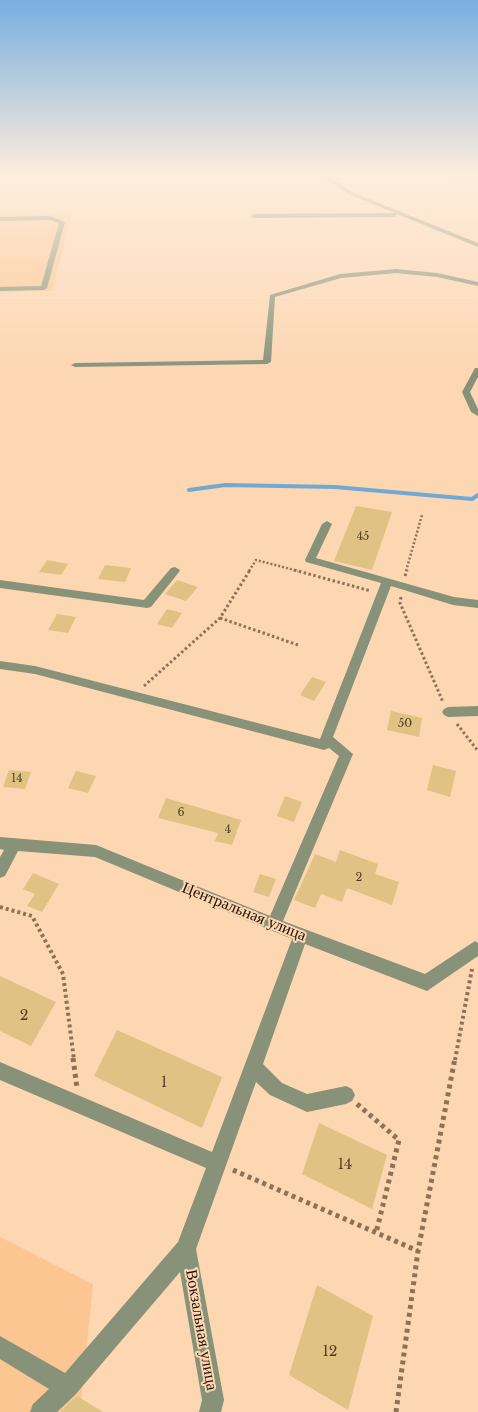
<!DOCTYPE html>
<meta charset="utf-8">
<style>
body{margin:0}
canvas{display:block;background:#fdd6b2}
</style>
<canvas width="478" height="1412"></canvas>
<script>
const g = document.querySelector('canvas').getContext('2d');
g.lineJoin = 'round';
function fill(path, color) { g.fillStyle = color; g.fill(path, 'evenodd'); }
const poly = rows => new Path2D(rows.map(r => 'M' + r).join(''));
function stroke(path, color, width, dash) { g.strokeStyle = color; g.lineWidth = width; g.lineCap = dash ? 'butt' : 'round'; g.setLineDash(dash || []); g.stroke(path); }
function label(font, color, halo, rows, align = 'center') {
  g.font = font + ' "Libre Baskerville",serif'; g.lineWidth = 4; g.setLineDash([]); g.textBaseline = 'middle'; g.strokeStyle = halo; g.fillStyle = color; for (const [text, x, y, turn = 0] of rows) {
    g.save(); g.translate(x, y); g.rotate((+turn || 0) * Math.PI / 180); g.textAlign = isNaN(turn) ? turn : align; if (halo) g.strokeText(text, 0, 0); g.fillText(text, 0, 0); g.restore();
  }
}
fill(poly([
 [72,213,52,291,0,292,0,215],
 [0,1237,93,1284,80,1412,0,1412]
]), '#fbc692');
stroke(poly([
 [189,490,225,485,335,487,472,499,478,495]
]), '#73a8d5', 4);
fill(poly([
 [356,506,392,512,372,570,334,561],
 [47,560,68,564,61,575,39,572],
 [105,565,131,568,125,582,98,579],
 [177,580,198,587,186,601,165,594],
 [167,609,182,613,172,628,157,624],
 [57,614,76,617,68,633,48,630],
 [312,677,326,682,314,701,300,695],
 [391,711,422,718,419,737,387,730],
 [433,765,456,771,450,797,427,790],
 [9,770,31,772,25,789,3,787],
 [76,771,96,776,88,793,68,788],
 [285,796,302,802,294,822,277,816],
 [166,798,241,820,232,845,215,841,218,833,158,818],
 [340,850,378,864,375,874,399,882,392,905,347,888,342,902,321,894,315,908,294,900,315,854,336,862],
 [33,873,59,884,42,912,27,906,35,894,23,889],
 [260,874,276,879,269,897,253,892],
 [0,976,56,1002,31,1046,0,1031],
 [117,1030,222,1077,202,1128,94,1076],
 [319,1123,387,1155,372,1209,302,1174],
 [317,1285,373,1316,348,1410,289,1375],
 [77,1396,103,1412,60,1412]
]), '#e0c284');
stroke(poly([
 [249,571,256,560,298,571],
 [406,571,422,515]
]), '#8d7258', 2.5, [2, 2]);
stroke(poly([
 [294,570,371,591],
 [405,576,407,570],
 [401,597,400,603,443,702],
 [220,618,298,645],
 [144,686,220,618,250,570],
 [457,724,478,751]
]), '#8d7258', 3, [2.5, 2.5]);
stroke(poly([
 [0,907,32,916,63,974,74,1060],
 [455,1060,472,969]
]), '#8d7258', 4, [3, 3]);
stroke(poly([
 [73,1058,77,1088],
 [357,1104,399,1140,376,1233],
 [233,1170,418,1251],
 [396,1412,418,1251,455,1058]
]), '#8d7258', 5, [4, 4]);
fill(poly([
 [320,175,326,175,354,193,478,243,478,247,397,214,395,217,254,218,251,216,254,214,395,213,350,195,320,175],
 [439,175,478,176,478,180,441,176,439,175],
 [50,216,65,222,47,288,44,290,0,291,0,287,41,286,59,223,50,220,0,221,0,217,50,216],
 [396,269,437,273,478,282,478,286,437,277,396,273,341,278,275,297,271,362,267,364,75,367,71,365,75,363,263,360,270,295,340,274,396,269],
 [475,368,478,368,478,377,470,392,478,409,478,416,471,412,462,392,475,368],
 [327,521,332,524,316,558,454,597,478,600,478,608,453,605,391,586,333,737,353,754,283,921,425,974,475,941,478,943,478,956,427,991,305,944,263,1064,282,1083,307,1094,346,1086,352,1089,355,1095,352,1101,346,1104,307,1112,270,1095,256,1082,196,1249,224,1400,221,1412,199,1412,202,1400,180,1272,75,1395,57,1412,30,1412,33,1404,49,1389,0,1359,0,1336,65,1373,178,1242,206,1168,0,1080,0,1062,212,1152,292,939,95,857,18,851,5,876,0,878,0,857,4,850,0,849,0,837,96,845,270,916,339,756,329,748,324,750,35,674,0,669,0,661,35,666,320,739,381,583,306,562,305,560,322,524,327,521],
 [175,567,180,570,179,572,151,607,147,608,0,588,0,580,144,600,171,568,175,567],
 [478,706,478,716,448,717,444,715,442,712,444,709,448,707,478,706]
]), '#879278');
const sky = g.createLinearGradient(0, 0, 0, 373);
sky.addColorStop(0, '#79afe0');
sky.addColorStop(0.47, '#feeddc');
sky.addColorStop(1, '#feeddc00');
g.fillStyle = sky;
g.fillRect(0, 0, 478, 373);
label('11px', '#503c22', null, [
 ["45",363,537],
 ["50",405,724],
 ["14",17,779],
 ["6",181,813],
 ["4",228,830],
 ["2",359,878]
]);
label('14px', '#503c22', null, [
 ["2",24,1016],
 ["1",164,1083],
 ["14",345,1165],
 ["12",330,1352]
]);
label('16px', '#201001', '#fdd6b2', [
 ["Центральная улица",244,912,22],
 ["Вокзальная улица",201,1330,80]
]);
</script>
